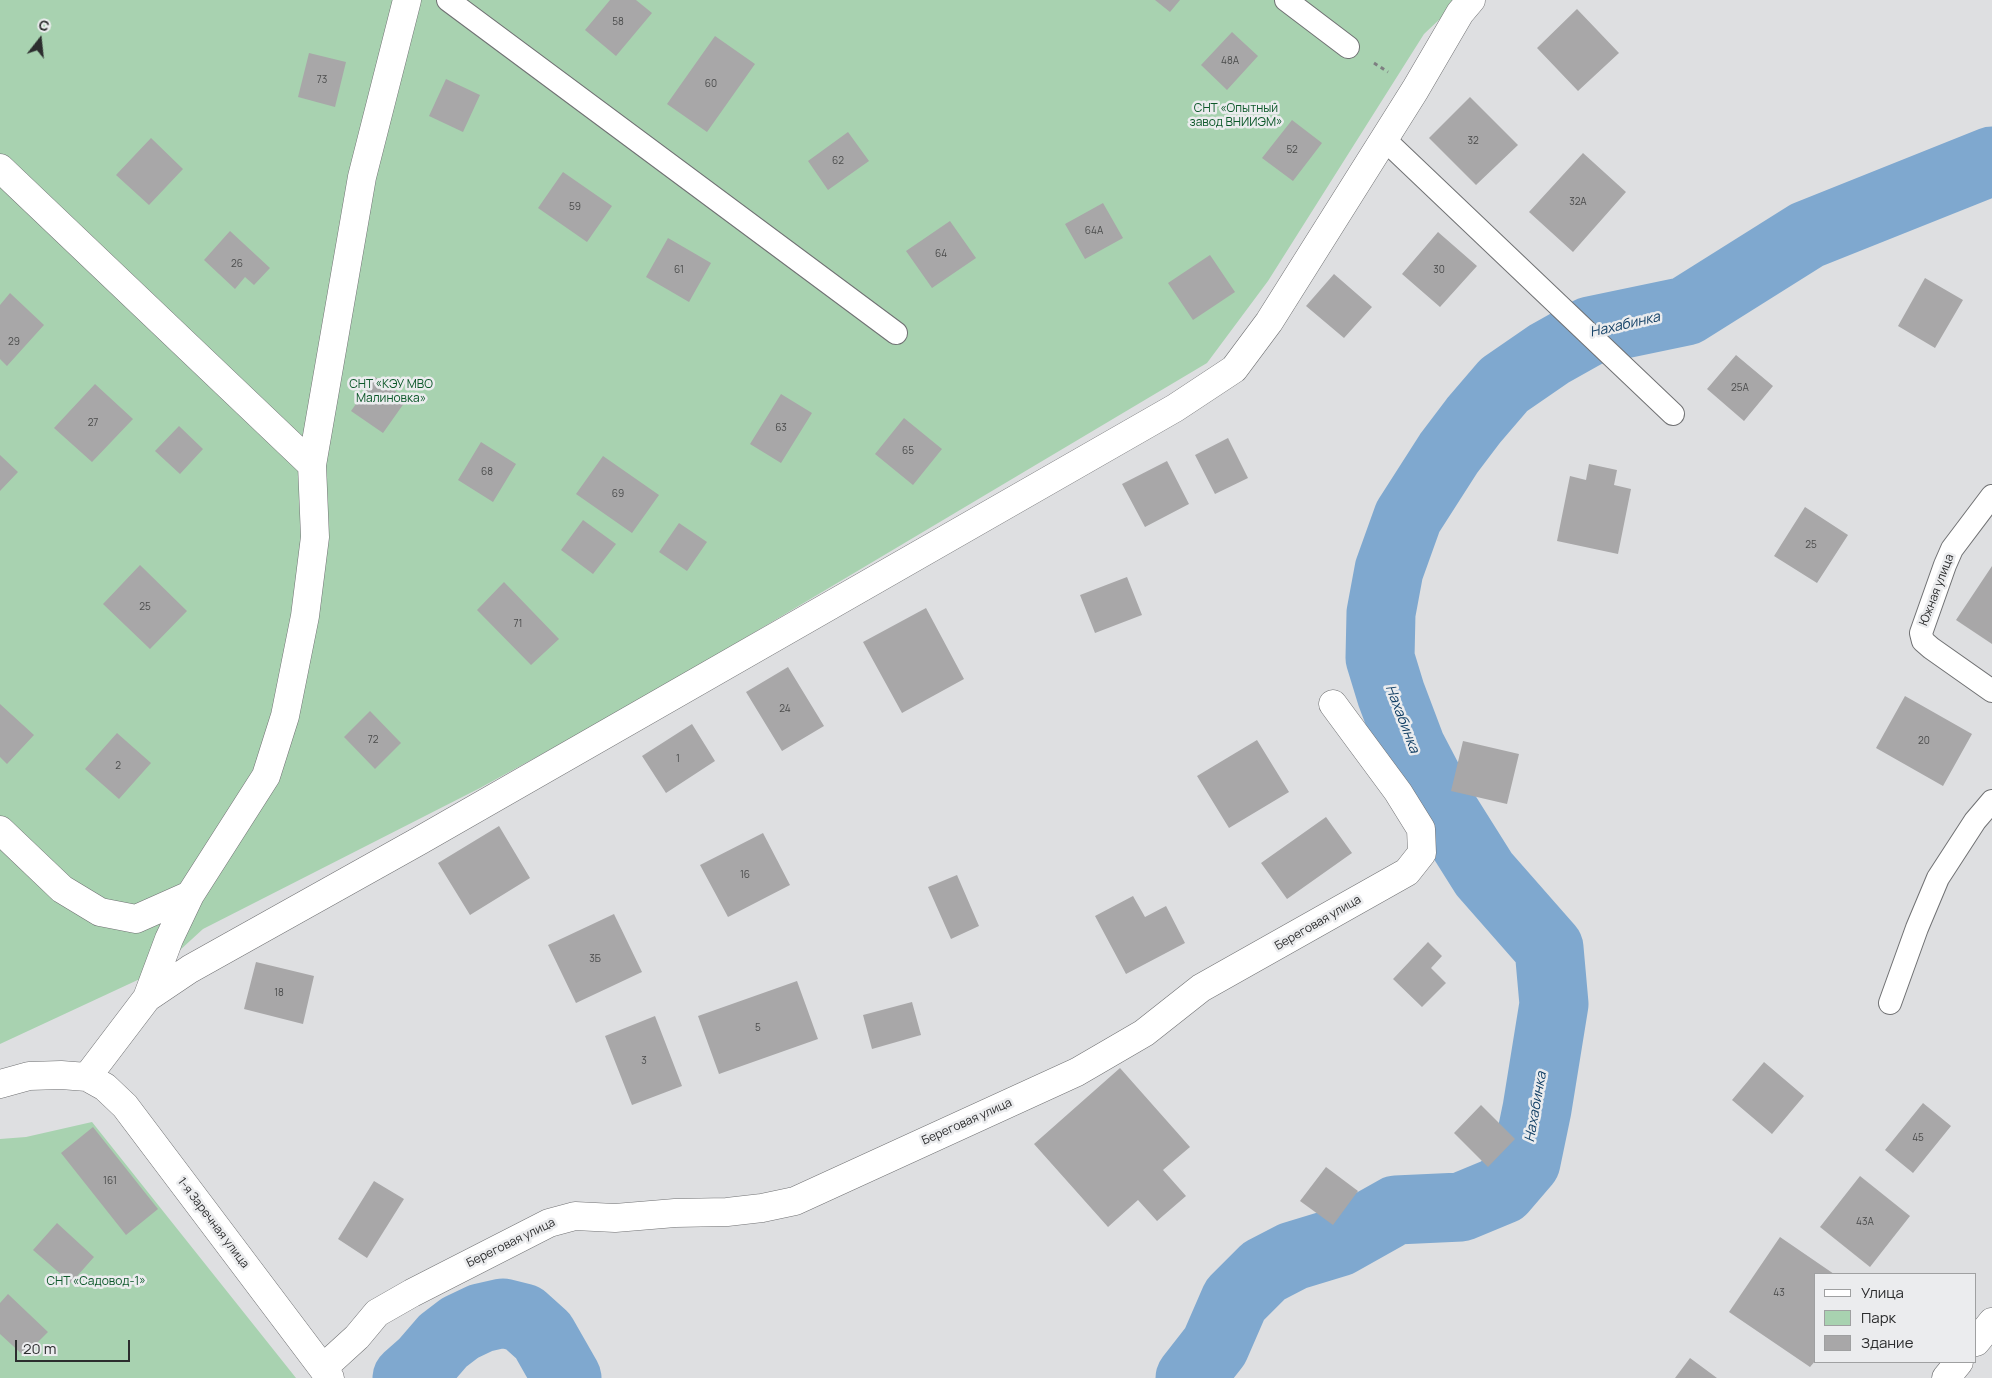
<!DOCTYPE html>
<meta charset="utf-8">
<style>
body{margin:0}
#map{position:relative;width:1992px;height:1378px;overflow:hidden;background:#dedfe1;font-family:Manrope,sans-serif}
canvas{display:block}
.legend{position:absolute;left:1814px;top:1273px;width:162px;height:90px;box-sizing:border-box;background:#ebecee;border:1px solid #9fa0a1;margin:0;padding:6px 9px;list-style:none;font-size:15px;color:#2c2d2e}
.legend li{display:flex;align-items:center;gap:10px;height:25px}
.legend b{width:25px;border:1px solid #9fa0a1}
.north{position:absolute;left:15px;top:15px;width:50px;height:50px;-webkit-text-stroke:4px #ebecee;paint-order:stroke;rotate:16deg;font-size:14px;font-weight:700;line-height:20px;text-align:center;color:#2c2d2e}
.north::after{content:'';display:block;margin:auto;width:18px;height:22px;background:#2c2d2e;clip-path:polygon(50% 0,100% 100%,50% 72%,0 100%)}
.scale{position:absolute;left:15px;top:1340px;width:115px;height:22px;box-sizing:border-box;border:2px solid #2c2d2e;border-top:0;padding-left:6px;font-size:15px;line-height:18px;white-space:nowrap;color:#2c2d2e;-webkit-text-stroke:4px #ebecee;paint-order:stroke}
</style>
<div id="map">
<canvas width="1992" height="1378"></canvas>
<ul class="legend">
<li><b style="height:6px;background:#fff"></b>Улица</li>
<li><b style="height:14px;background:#a8d2b0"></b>Парк</li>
<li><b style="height:14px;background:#a8a7a8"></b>Здание</li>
</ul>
<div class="north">С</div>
<div class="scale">20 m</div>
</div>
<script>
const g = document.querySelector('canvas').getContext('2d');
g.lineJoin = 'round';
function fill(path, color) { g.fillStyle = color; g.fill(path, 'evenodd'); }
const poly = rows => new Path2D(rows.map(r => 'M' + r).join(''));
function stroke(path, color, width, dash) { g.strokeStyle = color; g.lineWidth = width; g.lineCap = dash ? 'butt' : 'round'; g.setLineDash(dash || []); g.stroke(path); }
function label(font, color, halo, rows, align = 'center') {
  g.font = font + ' Manrope,sans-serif'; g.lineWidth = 5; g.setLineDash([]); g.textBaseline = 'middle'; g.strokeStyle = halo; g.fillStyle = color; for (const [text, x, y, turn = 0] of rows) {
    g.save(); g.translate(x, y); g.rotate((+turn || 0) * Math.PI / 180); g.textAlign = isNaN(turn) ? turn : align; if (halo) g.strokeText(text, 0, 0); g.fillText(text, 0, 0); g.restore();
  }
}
fill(poly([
 [0,0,1460,0,1424,34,1268,281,1207,363,644,698,480,788,203,929,157,971,0,1044],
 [92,1122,296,1378,0,1378,0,1139,26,1137]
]), '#a8d2b0');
stroke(poly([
 [407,1378,424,1363,443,1341,460,1328,481,1318,503,1313,523,1318,543,1336,567,1378],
 [1190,1378,1215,1346,1235,1300,1264,1271,1293,1256,1339,1242,1396,1210,1461,1207,1502,1190,1526,1162,1537,1109,1554,1004,1549,948,1484,874,1445,812,1411,747,1391,694,1380,658,1381,613,1389,570,1408,517,1449,453,1474,420,1504,385,1549,354,1590,331,1686,311,1807,235,1992,161]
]), '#7fa8cf', 69);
fill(poly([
 [610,0,636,0,652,13,616,56,585,30],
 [1155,0,1180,0,1170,12],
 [1577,9,1619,53,1578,91,1537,48],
 [1232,32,1258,56,1227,90,1201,65],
 [715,36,755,64,707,132,667,104],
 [309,53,346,62,335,107,298,97],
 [446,79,480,95,463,132,429,116],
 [1470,97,1518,145,1476,185,1429,138],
 [1292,120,1322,143,1293,181,1262,158],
 [848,132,869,161,828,190,808,161],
 [151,138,183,169,149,205,116,175],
 [1583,153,1626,192,1573,252,1529,212],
 [563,172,612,206,587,242,538,208],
 [1103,203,1123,238,1085,259,1065,224],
 [950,221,976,258,932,288,906,251],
 [230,231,270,268,254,285,245,277,235,289,204,260],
 [1438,232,1477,266,1440,307,1402,274],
 [668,238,711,263,689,302,646,277],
 [1210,255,1235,292,1193,320,1168,283],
 [1334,274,1372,307,1344,338,1306,306],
 [1925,278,1963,300,1935,348,1898,326],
 [10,293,44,325,7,366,0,359,0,305],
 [1736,355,1773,386,1744,421,1707,389],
 [375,377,407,399,383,433,351,411],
 [95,384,133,419,92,462,54,428],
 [781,394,812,413,781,463,750,444],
 [904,418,942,449,913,485,875,454],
 [179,426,203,449,180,474,155,451],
 [1228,438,1248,478,1215,494,1195,455],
 [481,442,516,464,493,502,458,480],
 [0,455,18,472,0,491],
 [603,456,659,495,632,533,576,494],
 [1167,461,1189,504,1145,527,1122,484],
 [1589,464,1617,470,1614,485,1631,489,1618,554,1557,541,1570,476,1586,480],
 [1805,507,1848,535,1817,583,1774,556],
 [583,520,616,544,593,574,561,550],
 [679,523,707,542,687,571,659,552],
 [140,565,187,611,150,649,103,604],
 [1992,566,1992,644,1956,620],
 [1127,577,1142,615,1095,633,1080,595],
 [504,582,559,639,531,665,477,610],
 [926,608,964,679,902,713,863,642],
 [788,667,824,726,782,751,746,692],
 [1905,696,1972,734,1943,786,1876,748],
 [0,704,34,735,7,764,0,757],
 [370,711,401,743,375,769,344,737],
 [692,724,715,761,666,793,642,756],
 [117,733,151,763,119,799,85,769],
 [1257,740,1289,792,1229,828,1197,776],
 [1463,741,1519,754,1507,804,1451,791],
 [1326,817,1352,853,1287,899,1261,863],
 [499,826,530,878,470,915,438,863],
 [763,833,790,885,728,917,700,865],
 [957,875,979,926,951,939,928,887],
 [1133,896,1145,917,1166,906,1185,943,1126,974,1095,916],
 [614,914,642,972,576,1003,548,945],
 [1428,942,1442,956,1431,968,1446,983,1422,1007,1393,979],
 [256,962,314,976,303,1024,244,1009],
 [797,981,818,1039,719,1074,698,1016],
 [912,1002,921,1035,872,1049,863,1015],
 [655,1016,682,1086,632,1105,605,1036],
 [1764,1062,1804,1096,1772,1134,1732,1100],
 [1120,1068,1190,1147,1163,1170,1186,1196,1157,1221,1138,1200,1108,1227,1034,1144],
 [1923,1103,1951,1126,1913,1173,1885,1150],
 [1481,1105,1515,1139,1488,1167,1454,1133],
 [93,1127,158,1209,126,1235,61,1153],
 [1326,1167,1358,1191,1333,1225,1300,1201],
 [1860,1176,1910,1216,1870,1267,1820,1227],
 [374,1181,404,1199,367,1258,338,1239],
 [57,1223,94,1257,71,1283,33,1250],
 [1780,1237,1834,1274,1816,1274,1816,1360,1810,1367,1729,1312],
 [8,1294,48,1332,24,1356,0,1334,0,1303],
 [1690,1358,1717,1378,1675,1378]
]), '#a8a7a8');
const service = poly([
 [448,0,896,333],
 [1286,0,1348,47],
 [1384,139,1673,414],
 [1992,496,1952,549,1945,565,1921,633,1923,641,1931,648,1992,691],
 [1890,1003,1917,928,1938,878,1975,821,1992,801]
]);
const minor = poly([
 [0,168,312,465,315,537,305,616,285,716,266,776,190,895,169,939,147,998],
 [312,465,362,177,407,0],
 [0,830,62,889,100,912,136,919,190,895],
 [87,1077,147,998,190,969,419,841,1175,408,1234,369,1269,322,1415,90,1460,13,1471,0],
 [1976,1342,1992,1322],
 [323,1368,357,1337,377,1313,412,1293,549,1223,575,1216,615,1218,675,1213,727,1212,762,1208,795,1201,1077,1072,1144,1033,1201,988,1407,872,1422,853,1421,829,1398,792,1333,704],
 [1946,1378,1959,1362]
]);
const tertiary = poly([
 [0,1084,29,1076,61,1075,87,1077,105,1087,125,1106,330,1378]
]);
stroke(service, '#707173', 24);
stroke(minor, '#707173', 29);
stroke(tertiary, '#707173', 29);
stroke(poly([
 [1374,63,1388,72]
]), '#7e7f81', 3, [4, 4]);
stroke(service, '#fff', 22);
stroke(minor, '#fff', 28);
stroke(tertiary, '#fff', 28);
label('10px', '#4b4c4c', null, [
 ["58",618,22],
 ["48А",1230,61],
 ["73",322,80],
 ["60",711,84],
 ["32",1473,141],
 ["52",1292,150],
 ["62",838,161],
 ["32А",1578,202],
 ["59",575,207],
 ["64А",1094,231],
 ["64",941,254],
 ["26",237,264],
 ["61",679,270],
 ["30",1439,270],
 ["29",14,342],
 ["25А",1740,388],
 ["27",93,423],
 ["63",781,428],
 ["65",908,451],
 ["68",487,472],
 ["69",618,494],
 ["25",1811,545],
 ["25",145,607],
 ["71",518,624],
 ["24",785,709],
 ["72",373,740],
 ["20",1924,741],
 ["1",678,759],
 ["2",118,766],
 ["16",745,875],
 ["3Б",595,959],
 ["18",279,993],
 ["5",758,1028],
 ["3",644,1061],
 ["45",1918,1138],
 ["161",110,1181],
 ["43А",1865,1222],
 ["43",1779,1293]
]);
label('12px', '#0d582a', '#ebecee', [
 ["СНТ «Опытный",1236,109],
 ["завод ВНИИЭМ»",1236,123],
 ["СНТ «КЭУ МВО",391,385],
 ["Малиновка»",391,399],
 ["СНТ «Садовод-1»",96,1282]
]);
label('12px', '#2c2d2e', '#ebecee', [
 ["Южная улица",1937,590,-69],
 ["Береговая улица",1318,923,-30],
 ["Береговая улица",967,1122,-24],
 ["1-я Заречная улица",213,1223,53],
 ["Береговая улица",511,1243,-26]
]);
label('italic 14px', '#113f65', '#ebecee', [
 ["Нахабинка",1625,325,-13],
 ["Нахабинка",1402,719,69],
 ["Нахабинка",1536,1107,-80]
]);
</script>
